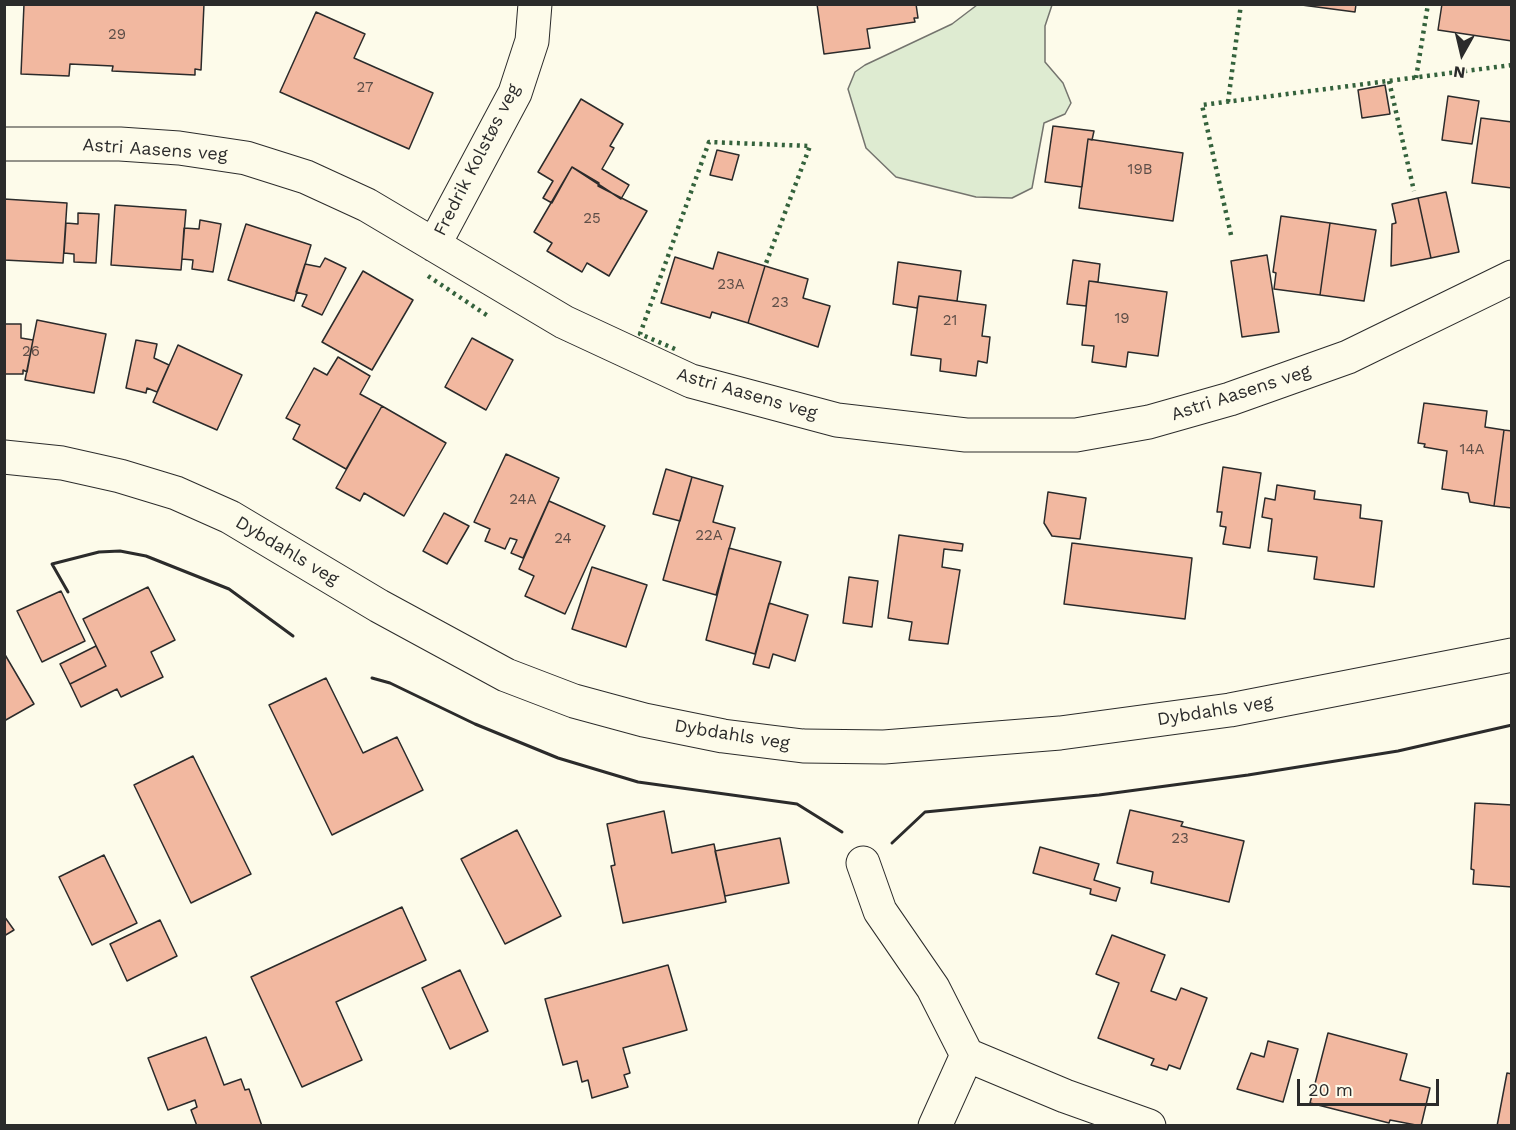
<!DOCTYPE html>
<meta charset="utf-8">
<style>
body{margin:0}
#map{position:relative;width:1516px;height:1130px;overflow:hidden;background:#fdfbea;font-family:"Work Sans",sans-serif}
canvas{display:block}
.frame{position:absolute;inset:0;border:6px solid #2b2b2b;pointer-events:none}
.north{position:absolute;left:1432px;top:24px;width:60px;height:60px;-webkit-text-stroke:4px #fdfbea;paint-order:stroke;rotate:188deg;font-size:16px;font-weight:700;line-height:24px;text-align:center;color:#2b2b2b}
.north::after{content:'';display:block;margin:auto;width:21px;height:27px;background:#2b2b2b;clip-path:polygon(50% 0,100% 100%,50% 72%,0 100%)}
.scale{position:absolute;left:1297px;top:1079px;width:142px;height:27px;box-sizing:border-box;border:3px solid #2b2b2b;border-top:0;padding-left:8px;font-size:18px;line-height:21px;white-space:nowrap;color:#2b2b2b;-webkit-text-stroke:4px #fdfbea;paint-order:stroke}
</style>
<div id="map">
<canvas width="1516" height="1130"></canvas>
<div class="frame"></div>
<div class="north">N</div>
<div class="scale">20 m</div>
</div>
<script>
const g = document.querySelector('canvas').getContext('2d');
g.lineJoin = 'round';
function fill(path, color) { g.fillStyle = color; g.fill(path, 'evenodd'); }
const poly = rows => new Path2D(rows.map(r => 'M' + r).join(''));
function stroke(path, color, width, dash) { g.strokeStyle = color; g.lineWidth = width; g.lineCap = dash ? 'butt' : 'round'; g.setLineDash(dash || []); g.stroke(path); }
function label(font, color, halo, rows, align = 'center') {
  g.font = font + ' "Work Sans",sans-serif'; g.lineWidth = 4.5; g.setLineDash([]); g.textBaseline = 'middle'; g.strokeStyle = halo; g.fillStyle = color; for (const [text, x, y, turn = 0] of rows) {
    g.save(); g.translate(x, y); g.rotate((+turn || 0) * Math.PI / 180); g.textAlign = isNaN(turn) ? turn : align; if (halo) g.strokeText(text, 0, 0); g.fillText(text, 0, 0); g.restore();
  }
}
const green = poly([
 [977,5,1052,5,1045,26,1045,62,1063,83,1071,103,1065,114,1044,123,1032,188,1012,198,976,197,896,177,866,148,848,89,855,72,865,65,952,24,977,5]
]);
fill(green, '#deebd1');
stroke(green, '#74746e', 1.5);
const building = poly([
 [24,4,204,4,201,70,195,69,195,75,112,71,113,66,70,64,69,76,21,74,24,4],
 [817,4,916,4,918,18,914,18,915,22,867,29,870,48,824,54,817,4],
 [1294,4,1356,4,1355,12,1294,4],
 [1442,4,1512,4,1512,41,1438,30,1442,4],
 [316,12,365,34,354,58,433,93,409,149,280,92,316,12],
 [1385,85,1390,114,1362,118,1358,90,1385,85],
 [1448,96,1479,101,1472,144,1442,140,1448,96],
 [581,99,623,124,610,146,614,148,602,169,629,185,621,199,572,167,552,203,543,198,553,181,538,172,581,99],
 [1481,118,1512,122,1512,188,1472,183,1481,118],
 [1053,126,1094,131,1092,140,1088,139,1082,187,1045,182,1053,126],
 [1088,139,1183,153,1173,221,1079,208,1088,139],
 [717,150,739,155,732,180,710,175,717,150],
 [572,167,599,183,598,186,647,211,609,276,587,263,582,272,547,251,552,243,534,232,572,167],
 [1446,192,1459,252,1431,258,1418,198,1446,192],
 [1418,198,1431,258,1391,266,1392,224,1396,223,1392,204,1418,198],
 [4,199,67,203,63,263,4,260,4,199],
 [115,205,186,210,181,270,111,265,115,205],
 [78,213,99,214,96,263,74,262,74,254,64,253,66,223,78,224,78,213],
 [1281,216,1330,223,1320,295,1274,289,1276,273,1273,272,1281,216],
 [200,220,221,224,213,272,192,269,193,260,182,259,184,228,199,229,200,220],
 [1330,223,1376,230,1364,301,1320,295,1330,223],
 [246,224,311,245,294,301,228,280,246,224],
 [718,252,765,266,748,323,712,312,710,318,661,303,675,257,713,269,718,252],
 [1267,255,1279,332,1242,337,1231,261,1267,255],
 [325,258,346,268,322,315,302,306,307,295,296,292,305,264,320,267,325,258],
 [1073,260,1100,264,1098,282,1089,281,1086,306,1067,304,1073,260],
 [898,262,961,271,957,301,919,296,917,308,893,304,898,262],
 [765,266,808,279,803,298,830,306,818,347,748,323,765,266],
 [363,271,413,300,372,370,322,342,363,271],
 [1089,281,1167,292,1158,356,1128,352,1126,367,1092,362,1094,346,1082,345,1089,281],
 [919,296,986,305,982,336,990,337,987,363,978,361,976,376,940,371,941,359,911,355,919,296],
 [37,320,106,334,94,393,25,380,37,320],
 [4,324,21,324,21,338,33,340,27,372,23,370,23,374,4,374,4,324],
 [472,338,513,360,486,410,445,387,472,338],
 [136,340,157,344,154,358,169,365,157,392,147,388,146,393,126,388,136,340],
 [178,345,242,375,217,430,153,402,178,345],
 [338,357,370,376,360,394,382,406,346,469,293,439,300,425,286,418,314,368,327,375,338,357],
 [1424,403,1487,411,1485,427,1504,430,1494,506,1470,502,1468,493,1442,489,1447,451,1424,447,1425,444,1418,443,1424,403],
 [382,406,446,443,404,516,364,493,360,501,336,488,382,406],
 [1504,430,1512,431,1512,508,1494,506,1504,430],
 [506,454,559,478,523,558,511,553,517,540,510,538,505,549,485,541,490,529,474,522,506,454],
 [1223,467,1261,473,1250,548,1223,544,1226,527,1220,526,1222,512,1217,512,1223,467],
 [666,469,692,477,680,521,653,514,666,469],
 [692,477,723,486,713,522,735,528,716,595,663,580,692,477],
 [1277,485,1315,491,1314,499,1361,505,1360,518,1382,521,1374,587,1314,579,1317,557,1268,551,1272,519,1262,517,1265,498,1275,500,1277,485],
 [1048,492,1086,498,1080,539,1052,536,1044,523,1048,492],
 [549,501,605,526,565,614,525,596,534,576,519,569,549,501],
 [444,513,469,526,447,564,423,551,444,513],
 [899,535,963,544,962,551,944,549,942,567,960,570,948,644,909,640,912,622,888,618,899,535],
 [1072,543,1192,558,1185,619,1064,604,1072,543],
 [729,548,781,562,755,654,706,640,729,548],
 [592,567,647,585,626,647,572,629,592,567],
 [849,577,878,581,872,627,843,623,849,577],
 [148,587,175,640,151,652,163,677,121,697,117,689,81,707,70,684,106,666,83,619,148,587],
 [61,591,85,641,42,662,17,611,61,591],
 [769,603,808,615,795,661,773,654,769,668,753,664,769,603],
 [96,646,106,666,70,684,60,664,96,646],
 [4,653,34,704,4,721,4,653],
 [326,678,363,753,397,737,423,790,332,835,269,705,326,678],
 [193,756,251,874,191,903,134,785,193,756],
 [1475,803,1512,805,1512,887,1473,884,1474,870,1471,869,1475,803],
 [1130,810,1183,822,1181,826,1244,841,1229,902,1151,883,1153,872,1117,863,1130,810],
 [664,811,672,853,714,844,726,902,623,923,611,866,615,865,607,824,664,811],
 [517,830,561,916,505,944,461,859,517,830],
 [780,838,789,883,725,896,715,851,780,838],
 [1040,847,1099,864,1094,880,1120,888,1116,901,1090,894,1091,889,1033,873,1040,847],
 [104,855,137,923,92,945,59,877,104,855],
 [402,907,426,960,336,1002,362,1060,302,1087,251,977,402,907],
 [4,916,14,930,4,936,4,916],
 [160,920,177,956,127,981,110,944,160,920],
 [1112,935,1165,955,1151,991,1176,1000,1181,988,1207,998,1180,1069,1169,1065,1167,1070,1151,1065,1154,1059,1098,1038,1119,983,1096,974,1112,935],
 [668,965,687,1030,623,1048,630,1073,624,1075,628,1087,592,1098,588,1080,582,1082,577,1061,563,1065,545,999,668,965],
 [460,970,488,1031,450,1049,422,988,460,970],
 [1328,1033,1407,1054,1400,1080,1430,1088,1421,1126,1390,1120,1389,1123,1310,1103,1328,1033],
 [206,1037,224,1085,241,1079,245,1090,249,1089,262,1126,197,1126,191,1110,197,1107,195,1100,168,1110,148,1058,206,1037],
 [1268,1041,1298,1049,1283,1102,1237,1089,1251,1053,1264,1057,1268,1041],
 [1507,1073,1512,1074,1512,1126,1497,1126,1507,1073]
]);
fill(building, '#f2b8a0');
stroke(building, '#2b2b2b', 1.5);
const street = poly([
 [4,144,120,144,179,148,246,158,306,177,367,205,564,322,691,381,837,420,966,435,1076,435,1149,422,1230,399,1348,357,1512,277],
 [434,245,515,93,532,41,535,4],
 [863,863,880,911,933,988,967,1055,1065,1096,1149,1126],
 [935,1126,967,1055]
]);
const secondary = poly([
 [4,457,62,463,120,476,176,493,230,517,379,606,506,675,574,701,644,720,723,736,803,746,884,747,1060,733,1230,710,1512,655]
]);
stroke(street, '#2b2b2b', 35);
stroke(secondary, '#2b2b2b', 35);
stroke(street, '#fdfbea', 33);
stroke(secondary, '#fdfbea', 33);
stroke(poly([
 [1416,78,1428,4],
 [1389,81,1414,191],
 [1228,102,1241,4],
 [1231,235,1202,105,1512,65],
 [428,276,488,316],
 [675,349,640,334,709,142,810,146,765,266]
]), '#34623c', 4.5, [3, 4.5]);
stroke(poly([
 [68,592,52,564,99,552,120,551,146,556,229,589,293,636],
 [372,678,390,683,475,724,558,758,638,782,797,804,842,832],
 [892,843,925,812,1099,795,1248,775,1398,751,1512,725]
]), '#2b2b2b', 3);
label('15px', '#5d4e48', null, [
 ["29",117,35],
 ["27",365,88],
 ["19B",1140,170],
 ["25",592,219],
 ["23A",731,285],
 ["23",780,303],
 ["19",1122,319],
 ["21",950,321],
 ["26",31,352],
 ["14A",1472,450],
 ["24A",523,500],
 ["22A",709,536],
 ["24",563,539],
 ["23",1180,839]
]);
label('18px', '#2b2b2b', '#fdfbea', [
 ["Astri Aasens veg",155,150,4],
 ["Fredrik Kolstøs veg",477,160,-63],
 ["Astri Aasens veg",1241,393,-18],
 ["Astri Aasens veg",747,394,16],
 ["Dybdahls veg",287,551,31],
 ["Dybdahls veg",1215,711,-9],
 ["Dybdahls veg",732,735,9]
]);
</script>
